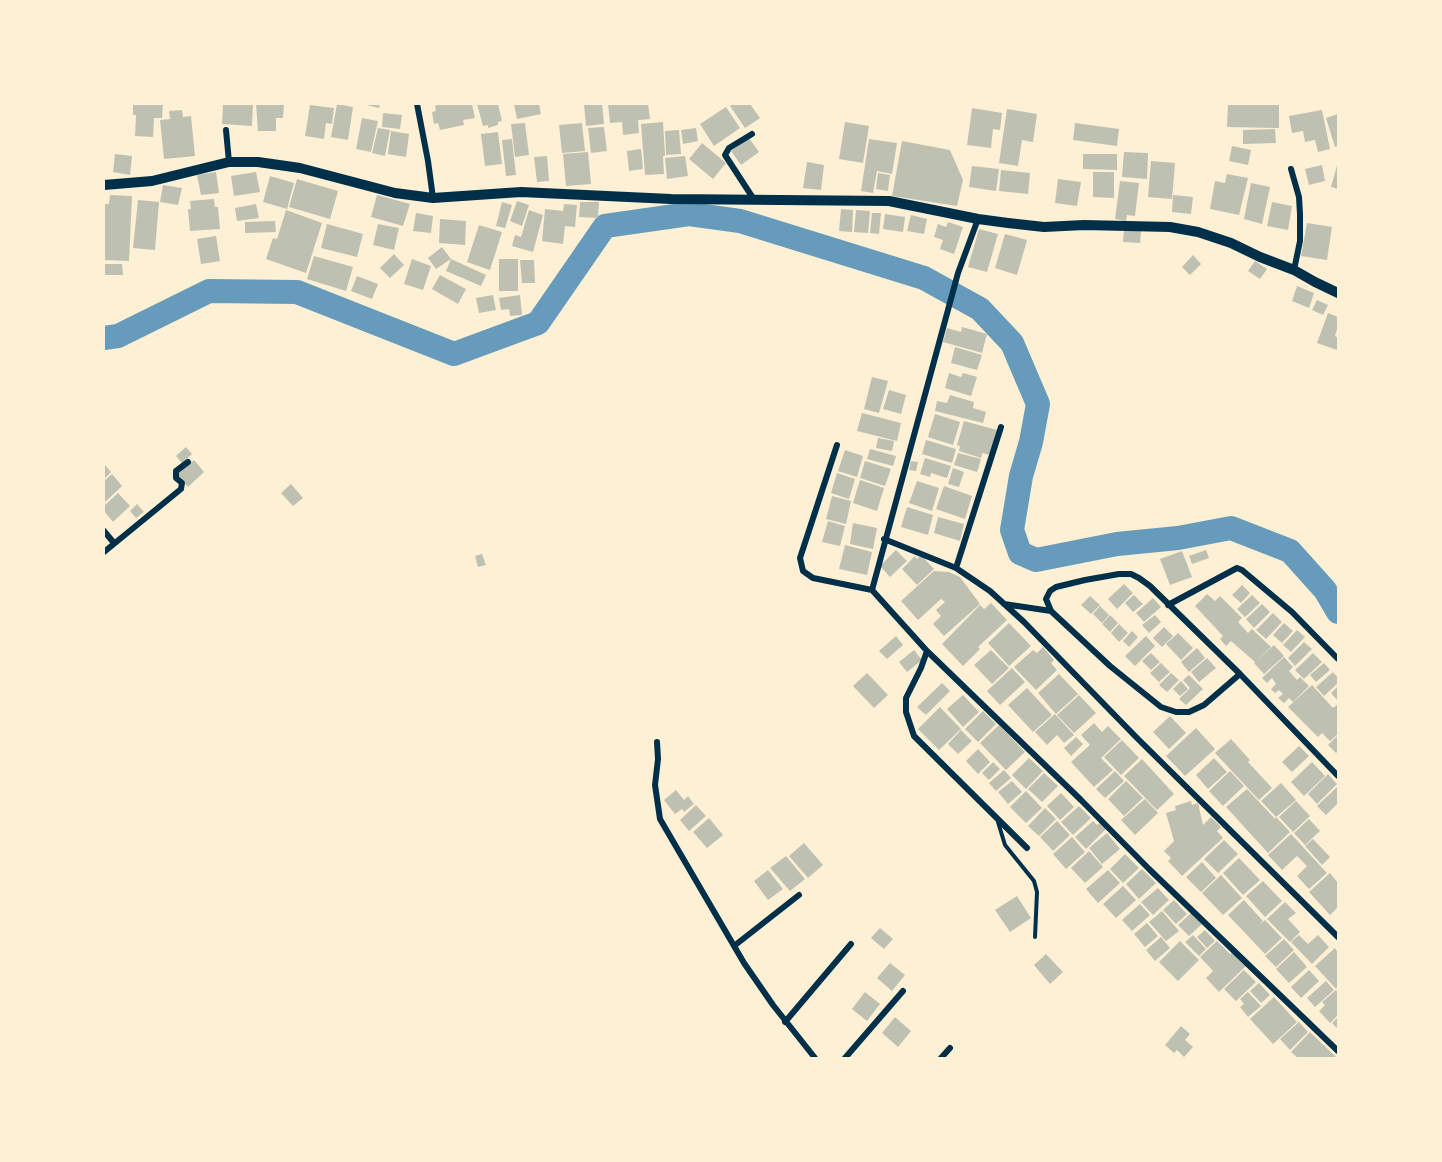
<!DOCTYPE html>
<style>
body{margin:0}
#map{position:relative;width:1442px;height:1162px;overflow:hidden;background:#fdf0d5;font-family:Montserrat,sans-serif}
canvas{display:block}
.frame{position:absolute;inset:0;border:105px solid #fdf0d5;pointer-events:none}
</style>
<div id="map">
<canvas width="1442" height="1162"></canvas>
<div class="frame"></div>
</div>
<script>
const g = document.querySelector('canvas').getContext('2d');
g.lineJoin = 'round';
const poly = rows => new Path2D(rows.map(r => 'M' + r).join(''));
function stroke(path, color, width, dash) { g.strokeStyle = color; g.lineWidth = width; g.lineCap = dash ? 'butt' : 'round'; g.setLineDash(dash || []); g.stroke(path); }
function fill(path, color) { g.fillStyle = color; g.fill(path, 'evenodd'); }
stroke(poly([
 [104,338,118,336,209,291,297,292,454,354,538,323,605,226,689,214,740,221,924,278,980,309,1012,343,1038,404,1031,442,1021,476,1012,530,1020,553,1036,560,1117,544,1178,538,1231,528,1290,551,1325,590,1338,612]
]), '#669bbc', 24);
fill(poly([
 [133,104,163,104,162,118,154,118,153,137,135,136,136,115,133,115],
 [223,104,253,104,252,126,222,124],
 [256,104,284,104,283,118,276,118,276,131,258,131],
 [337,104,353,107,348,140,331,137],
 [362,104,380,104,379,108],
 [440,104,472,104,475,118,463,120,464,125,440,130,438,123,434,124,432,112,436,111,435,106],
 [477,104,498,104,502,121,498,122,498,125,488,128,488,125,483,126],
 [514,104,539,104,541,114,517,119],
 [584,104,602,104,604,124,586,126],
 [608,104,648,104,650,119,638,120,639,133,623,135,622,122,610,123],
 [733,104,750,104,760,118,745,128,730,106],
 [1228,104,1279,104,1279,128,1227,127],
 [310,105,334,108,332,124,326,123,324,139,305,136],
 [726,107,740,128,714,146,700,124],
 [972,108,1002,113,1000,130,993,129,991,148,967,145],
 [1007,109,1037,114,1033,142,1022,140,1018,166,999,163],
 [182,110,183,117,191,116,195,156,164,159,160,120,170,119,169,111],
 [1322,110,1330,149,1318,152,1315,140,1305,142,1303,131,1292,133,1289,116],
 [383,113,402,115,400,129,382,127],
 [1338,114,1338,146,1335,147,1326,118],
 [362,118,378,121,371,152,356,149],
 [663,122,665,156,663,156,664,174,645,175,641,124],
 [845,122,869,126,863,163,839,159],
 [525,123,529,155,515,157,511,124],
 [582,123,585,151,562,153,559,125],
 [1075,123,1119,129,1117,146,1073,140],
 [604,127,607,151,591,153,588,128],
 [378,128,390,130,385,156,372,153],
 [696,128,698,141,683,144,681,130],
 [1275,129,1276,143,1243,144,1243,130],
 [679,130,681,154,666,155,665,131],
 [391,131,409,134,406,157,388,154],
 [498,132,502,164,485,166,481,134],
 [749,138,759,152,741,165,731,151],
 [512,139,516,175,506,176,502,140],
 [869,139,897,143,892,174,877,171,873,193,861,191],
 [902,141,950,150,963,180,957,206,892,196],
 [702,143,726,163,713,179,689,159],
 [1232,146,1251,150,1248,165,1229,161],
 [641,149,643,169,629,171,627,151],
 [588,152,591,184,566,186,563,154],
 [1124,152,1148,153,1147,179,1122,177],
 [115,154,132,156,130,175,113,172],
 [1083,154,1117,154,1117,170,1083,169],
 [547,156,549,181,537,182,534,157],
 [685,156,688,176,667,179,665,158],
 [1151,161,1175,163,1172,199,1148,197],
 [807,162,824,165,821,190,803,188],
 [1338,162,1338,189,1331,187],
 [1322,165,1325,181,1309,185,1305,169],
 [972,166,999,169,996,191,969,187],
 [1001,170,1030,173,1028,194,999,191],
 [216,172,219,193,201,195,197,175],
 [256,172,260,192,234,196,231,176],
 [1093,172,1114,172,1114,198,1093,197],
 [878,173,890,175,888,191,876,189],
 [1227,174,1248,178,1239,215,1210,209,1215,181,1225,183],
 [270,176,294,183,287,209,263,202],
 [297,179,338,191,330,219,289,207],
 [1058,179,1081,182,1077,206,1055,203],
 [1120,181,1139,183,1135,216,1127,215,1126,221,1115,219],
 [1251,183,1270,187,1262,224,1244,219],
 [163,185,182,188,178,205,160,202],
 [110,195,132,196,129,261,104,260,104,204,109,204],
 [377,195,410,204,403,226,371,217],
 [1173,195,1193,197,1191,214,1172,212],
 [214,199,215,207,218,207,220,229,190,231,188,209,191,209,190,201],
 [138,200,159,202,155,250,133,248],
 [517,201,529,205,522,226,510,221],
 [502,202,512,205,505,228,496,226],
 [580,202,599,202,598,218,579,217],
 [1272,202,1292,206,1288,230,1267,226],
 [256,204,259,218,237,221,235,208],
 [564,204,577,205,575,227,565,226,563,244,542,241,545,209,563,211],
 [841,209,853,210,852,232,839,231],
 [286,210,322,223,306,273,266,259,273,238,277,239],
 [529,210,543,215,533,252,512,246,515,235,521,237],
 [856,210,870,211,868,233,854,232],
 [416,213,433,216,431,233,413,231],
 [872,213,881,213,879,234,870,233],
 [885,214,905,217,903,232,883,229],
 [911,215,927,219,924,234,907,231],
 [440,219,466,221,465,245,439,243],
 [275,221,276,232,245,233,245,222],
 [948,222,963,227,954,254,940,249,943,240,934,237,938,224,946,227],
 [1307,223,1332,227,1327,260,1301,256],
 [327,224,363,234,357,257,321,248],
 [378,224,399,228,394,250,373,245],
 [479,225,502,232,490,270,467,262],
 [979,229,998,234,987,272,968,267],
 [1124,230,1141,231,1140,243,1123,242],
 [1005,234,1027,240,1017,275,995,268],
 [216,236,220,261,201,264,197,239],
 [442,247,451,259,436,269,428,258],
 [394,254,404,265,390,278,380,268],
 [1193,255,1201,264,1190,275,1182,267],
 [314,256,353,267,346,291,307,279],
 [412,259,431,266,423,290,404,284],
 [451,259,486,275,481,286,446,271],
 [499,259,518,259,518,291,499,291],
 [520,260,534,260,535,283,522,283],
 [1255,261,1267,269,1260,279,1248,271],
 [104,264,122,264,123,275,104,275],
 [440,275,466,289,458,304,432,289],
 [357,276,378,284,372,299,351,291],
 [1297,286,1314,293,1309,308,1292,301],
 [493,295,496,310,479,313,476,298],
 [520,295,522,315,510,316,509,309,501,310,499,298],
 [1317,300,1328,305,1323,315,1312,310],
 [1328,313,1338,317,1338,326,1335,336,1338,338,1337,350,1317,343],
 [962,327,987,334,982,353,943,342,947,328,961,332],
 [955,347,982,355,977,370,951,363],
 [949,373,961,377,963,373,977,377,971,396,945,388],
 [872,377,888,381,879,413,864,409],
 [889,390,906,395,901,414,883,409],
 [950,395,974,402,973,408,986,412,983,423,935,411,937,401,947,403],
 [862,413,901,423,897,441,857,431],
 [935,414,960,422,953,445,928,437],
 [964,421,997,430,990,455,982,453,981,458,959,451,960,446,957,445],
 [878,438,894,441,892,451,876,448],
 [926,440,956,449,952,463,922,454],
 [186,447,192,454,182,463,176,456],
 [870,449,896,456,893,466,867,459],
 [845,450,863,456,857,477,838,471],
 [958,453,981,459,977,472,954,465],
 [925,458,951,466,947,478,931,473,930,477,920,474],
 [194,460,204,472,188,487,177,474],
 [865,461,891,469,885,486,860,478],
 [911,461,918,462,916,471,909,470],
 [104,464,111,472,104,479],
 [953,468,964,472,959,487,948,484],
 [837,473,855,479,849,499,831,493],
 [112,474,122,486,104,503,104,481],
 [860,480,884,488,877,511,853,503],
 [917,481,939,488,932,511,909,503],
 [291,484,303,498,293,506,281,493],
 [944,486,972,496,965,519,936,509],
 [118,493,130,506,113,522,104,511,104,506],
 [832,496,851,501,846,524,826,519],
 [137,504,144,512,136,518,130,511],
 [907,507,933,515,928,535,901,527],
 [938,517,964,524,960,541,934,533],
 [828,521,845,526,840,546,822,542],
 [853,523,877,528,873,549,850,544],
 [845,545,872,552,867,575,839,569],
 [896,550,907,561,890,577,880,566],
 [1206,550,1209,558,1192,564,1189,556],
 [1182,551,1192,577,1170,585,1160,559],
 [482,554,486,565,478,567,475,556],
 [921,555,934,569,917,585,902,569,915,556,917,559],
 [934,571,949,572,960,577,980,604,944,636,933,624,941,616,936,610,945,602,941,599,918,620,901,601],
 [1124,584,1133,593,1117,609,1108,599],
 [1242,585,1250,593,1241,603,1232,595],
 [1207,594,1215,601,1220,596,1242,618,1238,622,1248,633,1252,629,1271,647,1255,662,1231,641,1226,646,1220,639,1223,636,1195,606],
 [1134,595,1143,604,1133,612,1125,603],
 [1252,595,1260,603,1245,617,1237,609],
 [1090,596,1100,605,1091,614,1081,605],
 [1153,598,1161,607,1144,622,1136,613],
 [991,603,1007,620,978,647,980,649,963,666,942,644,980,605,984,609],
 [1262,604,1270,612,1254,628,1246,619],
 [1100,606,1109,615,1102,623,1093,614],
 [1273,613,1282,622,1266,639,1256,630],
 [1110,615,1118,623,1110,632,1102,624],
 [1155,615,1161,622,1149,633,1142,625],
 [1009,623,1031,646,1009,666,988,643],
 [1284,623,1293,631,1282,643,1273,635],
 [1119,624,1128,633,1119,642,1111,633],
 [1164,627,1173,636,1162,647,1153,638],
 [1297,630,1305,637,1291,652,1283,645],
 [1132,631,1138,637,1129,647,1123,641],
 [1178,633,1193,648,1181,660,1166,644],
 [896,636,903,645,887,659,879,651],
 [1146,636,1155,646,1135,666,1125,656],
 [1304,642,1312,649,1295,666,1288,658],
 [1274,645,1284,656,1264,674,1254,663],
 [1043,647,1054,660,1051,663,1057,670,1036,690,1014,667,1033,650,1037,653],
 [1197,648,1205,658,1189,672,1181,662],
 [914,650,922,660,907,672,899,662],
 [991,650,1009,668,992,684,974,665],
 [1151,653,1160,662,1151,670,1142,661],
 [1313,653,1322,662,1304,679,1295,670],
 [1284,657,1293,667,1289,671,1297,680,1300,677,1309,686,1293,702,1289,698,1284,703,1278,698,1283,694,1279,690,1275,693,1271,689,1276,684,1272,678,1267,683,1262,678],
 [1207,658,1216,668,1199,682,1191,672],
 [1161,663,1170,672,1159,682,1150,673],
 [1324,663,1330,670,1316,682,1310,675],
 [1012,668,1025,682,1000,705,987,691],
 [1333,672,1338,678,1338,683,1324,696,1316,687],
 [867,673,888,695,874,708,853,686],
 [1171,673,1179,680,1167,692,1159,685],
 [1059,674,1078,694,1056,714,1038,693],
 [1189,675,1203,689,1186,705,1179,699,1190,688,1183,680],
 [1181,681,1188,689,1180,696,1173,689],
 [942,683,950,691,926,715,917,707],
 [1312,685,1333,708,1338,704,1338,734,1330,741,1322,733,1318,737,1288,707],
 [1338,686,1338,701,1331,693],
 [1027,688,1052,715,1033,732,1008,705],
 [963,695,979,712,963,727,947,709],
 [1079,695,1096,713,1074,733,1057,715],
 [940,707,961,729,939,750,918,729],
 [983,711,996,724,978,742,965,729],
 [1055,714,1074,735,1064,743,1057,735,1047,745,1035,732],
 [1170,716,1186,733,1169,749,1153,732],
 [1094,723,1102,732,1108,726,1121,739,1101,758,1113,770,1094,787,1071,762,1090,745,1081,735],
 [999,725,1025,752,1006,770,980,743],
 [1196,728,1215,749,1185,776,1166,756],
 [961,730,972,741,958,754,948,744],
 [1338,735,1338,751,1336,753,1328,745],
 [1076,737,1083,744,1071,756,1064,748],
 [1231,739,1250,760,1248,762,1272,788,1259,800,1215,753],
 [1122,740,1139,758,1121,775,1104,757],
 [1299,746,1309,756,1292,772,1282,762],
 [978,749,990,762,978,774,966,761],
 [1029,758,1043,771,1026,789,1012,775],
 [1214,758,1227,772,1208,789,1196,775],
 [1142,759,1174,794,1157,810,1124,776],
 [993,762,1000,769,989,780,982,773],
 [1312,762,1325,776,1304,796,1291,782],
 [1004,770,1011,778,996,791,989,783],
 [1115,771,1124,781,1105,798,1096,789],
 [1230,771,1244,786,1223,806,1209,791],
 [1044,773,1058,786,1042,802,1028,789],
 [1328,774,1337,784,1317,804,1308,794],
 [1012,781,1022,792,1008,804,998,792],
 [1126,781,1143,798,1124,816,1108,799],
 [1281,783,1296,800,1276,817,1290,832,1268,853,1226,807,1247,789,1275,819,1276,817,1261,801],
 [1338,786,1338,803,1326,815,1317,806],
 [676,790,684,800,688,796,694,804,684,812,682,809,675,814,664,800],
 [1026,791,1042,808,1026,823,1010,807],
 [1061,793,1074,807,1060,820,1047,806],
 [1145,799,1158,813,1135,835,1121,820],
 [1191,801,1192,805,1198,803,1203,825,1211,817,1221,827,1217,831,1223,838,1182,876,1168,861,1171,858,1164,851,1174,841,1166,813,1176,810,1175,806],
 [1296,801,1310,816,1293,832,1279,817],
 [696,805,706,816,689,831,680,820],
 [1079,806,1091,818,1073,835,1061,822],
 [1045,808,1056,819,1039,836,1028,826],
 [709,818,723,835,707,848,693,832],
 [1309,819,1320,831,1305,845,1294,833],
 [1057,821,1070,835,1053,851,1040,837],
 [1093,821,1097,825,1101,822,1107,828,1086,849,1075,837],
 [1107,833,1120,849,1102,864,1089,848],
 [1291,834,1327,873,1309,889,1297,876,1307,866,1297,856,1282,870,1268,855],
 [1072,837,1085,852,1066,869,1053,854],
 [1313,839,1330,857,1322,865,1305,846],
 [1224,840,1238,854,1218,873,1204,859],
 [804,843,823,865,808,878,789,856],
 [1089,851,1103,867,1085,883,1071,868],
 [1125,854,1139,868,1123,883,1110,869],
 [786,856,805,879,790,891,770,868],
 [1239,858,1260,880,1243,895,1223,873],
 [1202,862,1216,878,1201,892,1186,877],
 [1142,869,1156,883,1139,899,1126,884],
 [768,870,783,889,768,900,754,881],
 [1108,870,1120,883,1098,903,1086,889],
 [1330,873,1338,883,1338,907,1330,915,1309,892],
 [1221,875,1242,898,1223,915,1202,893],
 [1263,881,1282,901,1265,917,1246,896],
 [1123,886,1136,900,1116,918,1103,904],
 [1158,888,1169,900,1153,915,1141,902],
 [1017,896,1031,918,1010,932,995,910],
 [1174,900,1187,914,1176,924,1163,910],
 [1244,900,1263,921,1257,927,1265,920,1282,938,1265,954,1228,915],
 [1285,902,1296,913,1288,919,1300,932,1290,942,1267,919],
 [1140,904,1150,915,1132,931,1122,920],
 [1162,911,1179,931,1166,941,1149,922],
 [1191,913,1202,924,1189,936,1178,925],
 [1147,923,1158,936,1145,947,1134,934],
 [880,928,893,939,884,949,871,938],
 [1205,930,1215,941,1207,948,1197,937],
 [1193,935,1206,949,1199,956,1185,942],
 [1299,935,1308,944,1318,935,1329,947,1312,964,1291,942],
 [1161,937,1170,948,1155,961,1146,950],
 [1284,939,1294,950,1276,967,1265,956],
 [1180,941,1199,960,1178,981,1159,962],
 [1217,941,1230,954,1233,952,1246,966,1219,992,1206,978,1213,971,1200,957],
 [1335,948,1338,953,1338,986,1336,989,1315,966],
 [1294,952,1307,967,1289,983,1276,969],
 [1046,954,1063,972,1050,984,1034,965],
 [890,963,905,975,892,991,877,978],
 [1244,970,1256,982,1236,1001,1224,989],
 [1309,970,1319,981,1301,998,1291,987],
 [1326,981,1334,990,1315,1007,1307,998],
 [1259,983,1270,995,1261,1003,1250,991],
 [1336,990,1338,993,1338,1015,1330,1023,1319,1011,1325,1005,1322,1002],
 [865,992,880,1004,867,1021,852,1009],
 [1248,992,1261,1006,1248,1017,1240,1007,1244,1004,1240,999],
 [1274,997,1297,1022,1273,1044,1250,1019],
 [895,1017,911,1031,898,1047,882,1033],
 [1338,1017,1338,1029,1332,1023],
 [1299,1022,1308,1032,1290,1050,1280,1039],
 [1181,1026,1190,1034,1185,1040,1193,1047,1184,1057,1177,1050,1174,1053,1165,1045],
 [1310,1032,1337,1058,1298,1058,1291,1052]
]), '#bec0b2');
stroke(poly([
 [998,822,1005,845,1034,881,1037,892,1035,937]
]), '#003049', 4);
stroke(poly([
 [417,104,428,161,433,198],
 [226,130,229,162],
 [752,134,729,148,725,155,753,198],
 [1291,169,1299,197,1300,214,1300,241,1294,270],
 [978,219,958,273,872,590,927,651,1081,800,1149,869,1338,1051],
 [837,445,800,558,803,571,813,578,872,590],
 [104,531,114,543],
 [884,539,956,568,990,591,1024,622,1136,737,1338,937],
 [104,552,181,489,182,483,176,478,176,471,188,462],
 [956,568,1001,427],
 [1004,604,1051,611],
 [1168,605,1237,568,1242,570,1292,612,1338,659],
 [927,651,921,668,906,698,906,712,914,736,1027,848],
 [1240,674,1204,705,1189,712,1176,712,1161,707,1110,666,1051,611,1046,599,1050,591,1056,587,1085,580,1119,574,1131,574,1139,578,1150,586,1240,674,1338,776],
 [657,742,658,759,655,785,660,819,744,963,773,1005,815,1058],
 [734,946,799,895],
 [785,1022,851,944],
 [845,1058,903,991],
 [941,1058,950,1048]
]), '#003049', 6);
stroke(poly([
 [104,185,152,181,229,162,258,162,300,168,395,193,433,198,521,192,671,199,889,201,978,219,1008,223,1044,227,1084,225,1170,227,1198,232,1231,243,1260,257,1294,270,1315,282,1338,293]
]), '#003049', 10);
</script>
